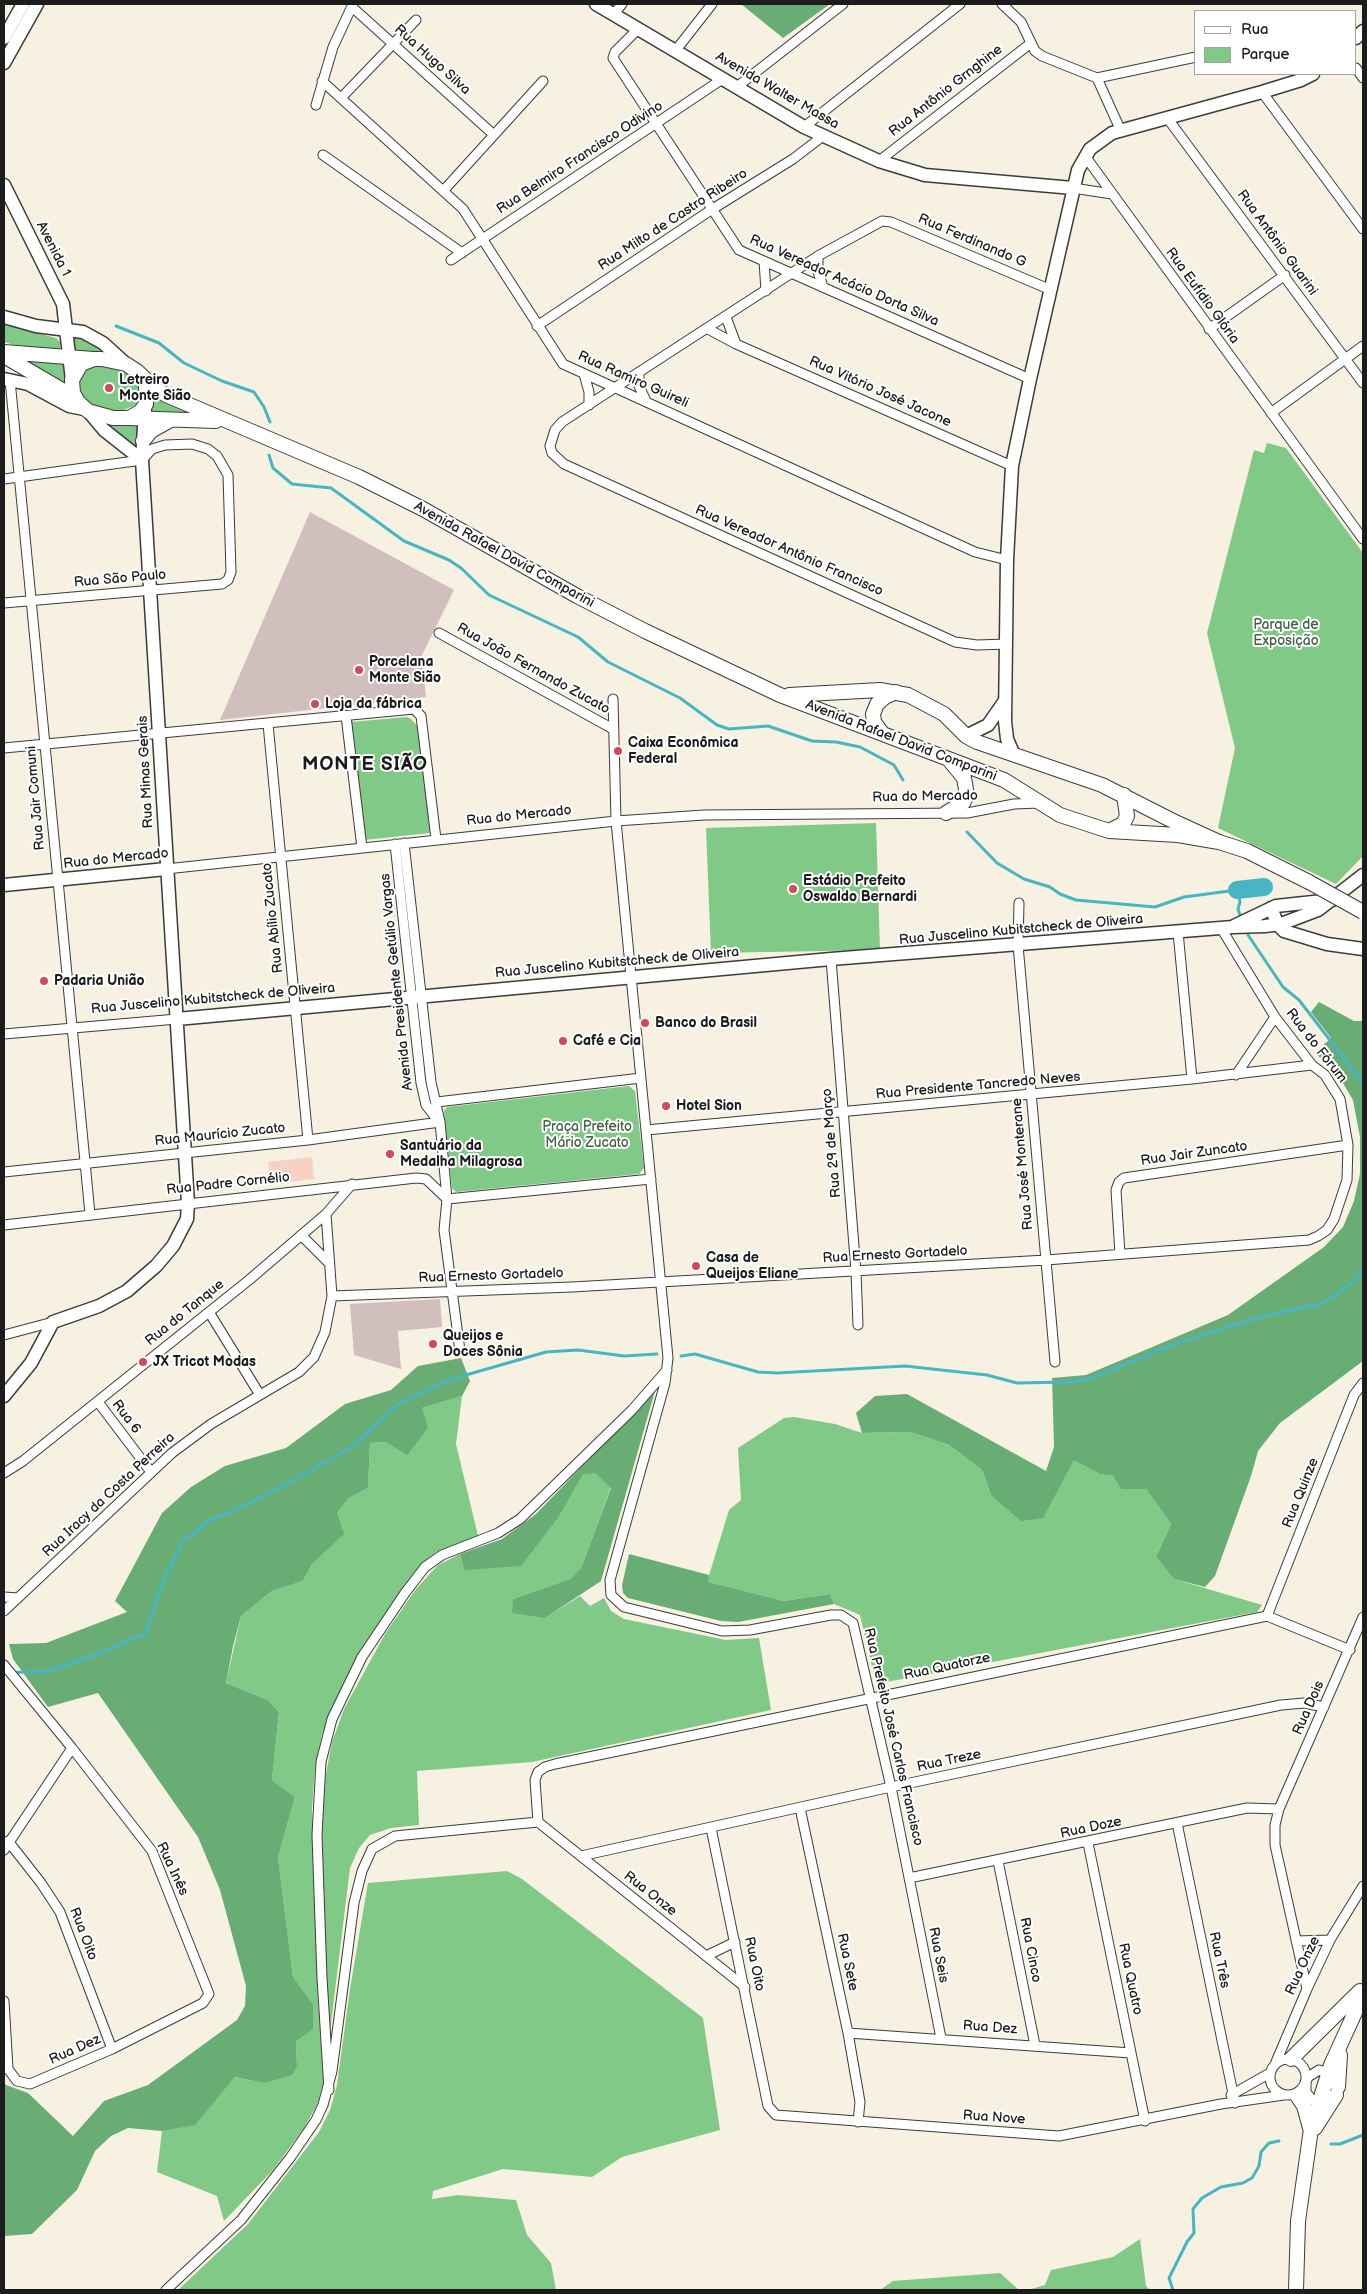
<!DOCTYPE html>
<meta charset="utf-8">
<style>
body{margin:0}
#map{position:relative;width:1367px;height:2294px;overflow:hidden;background:#f7f1e2;font-family:"Balsamiq Sans",sans-serif}
canvas{display:block}
.frame{position:absolute;inset:0;border:5px solid #1c1c1c;pointer-events:none}
.legend{position:absolute;left:1194px;top:10px;width:162px;height:65px;box-sizing:border-box;background:#fff;border:1px solid #a4a4a4;margin:0;padding:6px 9px;list-style:none;font-size:15px;color:#1c1c1c}
.legend li{display:flex;align-items:center;gap:10px;height:25px}
.legend b{width:25px;border:1px solid #a4a4a4}
</style>
<div id="map">
<canvas width="1367" height="2294"></canvas>
<div class="frame"></div>
<ul class="legend">
<li><b style="height:6px;background:#fff"></b>Rua</li>
<li><b style="height:14px;background:#80c986"></b>Parque</li>
</ul>
</div>
<script>
const g = document.querySelector('canvas').getContext('2d');
g.lineJoin = 'round';
function fill(path, color) { g.fillStyle = color; g.fill(path, 'evenodd'); }
const poly = rows => new Path2D(rows.map(r => 'M' + r).join(''));
function stroke(path, color, width, dash) { g.strokeStyle = color; g.lineWidth = width; g.lineCap = dash ? 'butt' : 'round'; g.setLineDash(dash || []); g.stroke(path); }
function label(font, color, halo, rows, align = 'center') {
  g.font = font + ' "Balsamiq Sans",sans-serif'; g.lineWidth = 4; g.setLineDash([]); g.textBaseline = 'middle'; g.strokeStyle = halo; g.fillStyle = color; for (const [text, x, y, turn = 0] of rows) {
    g.save(); g.translate(x, y); g.rotate((+turn || 0) * Math.PI / 180); g.textAlign = isNaN(turn) ? turn : align; if (halo) g.strokeText(text, 0, 0); g.fillText(text, 0, 0); g.restore();
  }
}
fill(poly([
 [312,1157,314,1179,270,1184,268,1162]
]), '#f6d2c4');
fill(poly([
 [310,512,454,590,422,655,426,697,220,720],
 [440,1299,442,1327,398,1331,401,1369,354,1355,350,1304]
]), '#d1bfbe');
fill(poly([
 [4,324,56,338,60,342,60,348,57,350,21,347,4,342],
 [72,336,94,344,109,354,72,351],
 [14,356,63,360,65,385],
 [99,365,120,368,131,374,140,389,141,397,139,404,118,412,94,407,87,402,78,388,78,381,85,370],
 [154,394,163,401,196,414,152,414],
 [100,420,140,424,138,453],
 [1267,443,1286,448,1363,553,1363,856,1336,884,1218,828,1235,748,1207,633,1254,450,1264,453],
 [407,717,411,719,419,728,430,833,364,840,351,722],
 [876,823,880,950,711,953,706,828],
 [629,1086,635,1091,644,1168,639,1174,456,1192,452,1188,444,1111,447,1107],
 [462,1396,456,1444,478,1536,436,1552,422,1563,406,1583,354,1663,322,1734,315,1768,312,1809,318,2004,324,2080,317,2105,304,2128,273,2170,224,2221,217,2196,157,2172,162,2131,195,2124,235,2077,264,2083,297,2066,296,2041,313,2004,293,1977,278,1857,295,1797,272,1780,279,1712,268,1700,226,1683,241,1616,272,1591,303,1581,312,1564,343,1534,336,1514,349,1498,368,1488,370,1443,386,1442,422,1408],
 [794,1417,835,1424,862,1433,910,1432,949,1445,982,1470,991,1495,1043,1517,1074,1459,1100,1474,1113,1476,1121,1489,1146,1489,1171,1524,1156,1557,1174,1579,1262,1605,1257,1612,876,1684,860,1615,834,1604,830,1594,784,1601,707,1582,729,1510,741,1500,738,1448,784,1418],
 [583,1473,595,1473,611,1487,581,1568,572,1579,513,1599,545,1618,580,1596,590,1606,604,1598,611,1611,624,1619,726,1640,759,1638,771,1710,532,1762,417,1771,419,1825,391,1828,370,1835,359,1848,350,1868,329,2040,324,1969,322,1819,325,1779,332,1742,344,1709,385,1634,416,1589,438,1565,460,1554,464,1570,560,1515],
 [507,1871,522,1879,703,2018,720,2130,622,2157,592,2177,503,2169,433,2191,432,2199,458,2195,516,2200,527,2235,551,2263,556,2290,178,2290,248,2224,319,2132,330,2110,337,2085,350,1989,368,1883],
 [1140,2239,1146,2286,1150,2290,1028,2290,1045,2285,1051,2270,1113,2257],
 [1000,2273,1019,2290,880,2290,893,2281]
]), '#80c986');
fill(poly([
 [741,4,830,4,783,38],
 [1319,1002,1354,1021,1363,1021,1363,1361,1280,1423,1258,1451,1251,1476,1215,1576,1205,1587,1174,1579,1156,1557,1171,1524,1146,1489,1121,1489,1113,1476,1100,1474,1074,1460,1043,1518,1021,1521,991,1495,982,1470,949,1445,910,1432,862,1433,856,1413,875,1396,907,1394,1046,1471,1054,1447,1052,1378,1086,1375,1228,1315,1324,1247,1343,1227,1354,1201,1360,1174,1360,1137,1353,1100,1337,1073,1315,1053,1331,1038,1311,1012],
 [461,1358,470,1381,462,1396,422,1408,428,1428,407,1455,386,1442,370,1443,368,1488,349,1498,337,1513,344,1534,312,1564,303,1581,272,1591,241,1616,233,1646,226,1683,268,1700,279,1712,272,1780,295,1797,278,1857,293,1977,313,2004,313,2029,296,2041,297,2066,292,2075,264,2083,235,2077,195,2125,162,2131,128,2128,111,2136,95,2151,77,2190,32,2234,4,2236,4,2082,6,2085,28,2093,73,2136,104,2101,148,2085,237,2020,245,2006,246,1986,220,1890,198,1837,98,1693,48,1707,13,1659,9,1644,46,1643,127,1612,115,1601,162,1513,191,1487,225,1466,286,1448,345,1404,391,1390,418,1366],
 [655,1391,601,1581,545,1618,512,1613,513,1599,571,1579,581,1568,611,1488,595,1473,583,1474,560,1515,521,1566,464,1570,460,1554,502,1539,536,1514],
 [629,1554,709,1575,708,1582,784,1601,830,1594,834,1604,738,1622,721,1621,628,1598,623,1593,622,1585]
]), '#68ad73');
stroke(poly([
 [116,326,159,343,184,363,222,381,254,392,264,407,270,422],
 [269,455,273,468,292,484,331,488,404,541,449,560,461,568,489,595,578,637,608,662,680,698,717,725,729,729,768,726,812,741,836,742,860,747,894,765,903,780],
 [967,832,997,863,1024,879,1050,887,1060,894,1076,900,1155,907,1184,897,1237,890,1240,902,1238,909,1241,918],
 [1248,935,1283,987,1299,1000,1363,1083],
 [681,1356,695,1354,758,1372,777,1373,905,1366,987,1375,1017,1383,1068,1382,1089,1379,1180,1342,1268,1315,1321,1304,1352,1283,1363,1270],
 [4,1673,48,1671,92,1656,145,1634,160,1589,182,1542,210,1520,248,1504,332,1459,356,1443,398,1404,445,1381,546,1352,578,1350,624,1356,657,1354],
 [1331,2144,1340,2144,1363,2135],
 [1173,2290,1169,2278,1187,2242,1194,2233,1193,2209,1202,2198,1221,2187,1243,2183,1252,2178,1259,2166,1261,2152,1269,2143,1279,2141]
]), '#48b6c2', 3);
stroke(poly([
 [1237,890,1264,887]
]), '#48b6c2', 18);
const street = poly([
 [1002,4,1021,22,1035,51,1042,56,1097,78,1121,131],
 [352,7,494,135],
 [613,15,622,4],
 [638,29,615,52,613,58,739,250,1030,379],
 [676,50,712,4],
 [1356,68,1363,78],
 [1097,78,1196,57],
 [322,81,463,209,563,364,975,552,1007,560],
 [738,86,843,4],
 [1262,92,1363,229],
 [342,97,416,20],
 [316,105,333,47,353,4],
 [1168,119,1363,383],
 [804,127,960,4],
 [323,155,462,253],
 [1085,156,1363,539],
 [879,161,1031,43],
 [1073,188,1112,194],
 [444,190,543,81],
 [818,256,818,272,823,287],
 [451,260,724,78],
 [764,261,766,291],
 [726,317,736,344],
 [537,326,711,210,793,159,823,136],
 [708,329,736,344,1012,466],
 [1209,329,1285,275],
 [639,372,639,386,646,401],
 [584,374,589,392,589,405],
 [10,380,90,1214],
 [1271,413,1363,346],
 [4,479,142,460,152,449,165,445,192,444,208,449,217,456,228,475,231,572,228,580,222,584,4,603],
 [439,633,613,729],
 [1007,644,977,645,955,642,564,464,552,453,550,446,555,430,562,422,818,256,882,221,891,222,1051,290],
 [613,699,616,821,668,1358,665,1383,610,1580,611,1595,624,1607,722,1631,750,1630,831,1615,841,1615,853,1623,891,1787,941,2038],
 [346,716,362,848],
 [268,724,308,1140],
 [4,748,414,709,421,716,436,839],
 [404,843,431,1082,440,1122,447,1199,444,1230,460,1351],
 [395,844,421,1083,426,1105,439,1122],
 [166,869,616,821,704,815,967,813,1014,804,1039,803],
 [1019,903,1018,945,1055,1362],
 [1178,932,1192,1079],
 [831,959,856,1271,858,1325],
 [4,1034,177,1019],
 [1236,1075,1275,1017],
 [437,1102,641,1078],
 [646,1130,1192,1079,1312,1065],
 [4,1172,308,1140,440,1122],
 [447,1199,651,1179],
 [4,1225,416,1178,426,1179,447,1199],
 [301,1235,327,1261],
 [1120,1254,1116,1190,1119,1182,1124,1178,1348,1145],
 [332,1296,572,1287,1046,1260,1309,1240,1318,1236,1327,1230,1334,1219,1347,1180,1348,1145,1340,1099,1325,1075,1312,1065,1275,1017,1221,928],
 [209,1312,260,1395],
 [4,1335,53,1322],
 [98,1402,151,1472],
 [4,1473,23,1461,249,1280,326,1214,352,1184],
 [4,1597,18,1598],
 [4,1611,172,1453,211,1424,299,1372,314,1357,325,1332,332,1296,326,1214],
 [1267,1616,1354,1395,1363,1383],
 [4,1665,72,1748,152,1851,209,1994,203,2003,112,2049,30,2084,17,2081,8,2069,4,2001],
 [800,1808,848,2033,860,2102,858,2122],
 [538,1822,535,1780,538,1772,545,1767,555,1764,1267,1616,1350,1650],
 [538,1822,745,1987],
 [1177,1823,1235,2103],
 [711,1828,768,2106,776,2115,1059,2136,1221,2104,1284,2095],
 [8,1841,41,1883,60,1912,112,2049],
 [1088,1843,1145,2121],
 [4,1850,72,1748],
 [581,1856,891,1787,1281,1705,1304,1703,1324,1707],
 [998,1861,1035,2045],
 [909,1878,1247,1808,1279,1809],
 [1296,1941,1330,1940],
 [706,1956,735,1942],
 [1307,1989,1275,1845,1275,1825,1279,1809,1363,1617],
 [848,2033,1131,2053],
 '1270 2077a18 18 0 1 1 36 0a18 18 0 1 1-36 0Z',
 [1276,2062,1307,1989,1330,1940,1363,1886],
 [329,2090,322,1978,317,1835,321,1762,332,1719,362,1657,405,1593,425,1567,442,1555,498,1533,520,1519,632,1410,667,1370],
 [1231,2095,1270,2073],
 [1291,2095,1324,2103],
 [1312,2100,1306,2092,1306,2082,1308,2077,1319,2070,1332,2074],
 [166,2290,241,2220,290,2158,316,2120,323,2105,332,2071,354,1903,362,1871,372,1849,395,1836,538,1822]
]);
const secondary = poly([
 [596,4,804,127,879,161,925,175,1073,188],
 [4,38,23,4],
 [1356,38,1363,31],
 [4,63,37,4],
 [4,185,63,304,72,380],
 [4,317,36,326,83,332,103,343,126,364],
 [4,379,28,384,69,406,84,409],
 [88,411,104,430,142,460],
 [966,736,988,725,1004,702],
 [1013,753,1007,739,1005,721,1007,560,1012,466,1030,379,1078,170,1090,149,1112,133,1262,92,1301,80,1313,74],
 [4,885,166,869],
 [1271,908,1278,925,1284,931,1327,944,1363,949],
 [1234,926,1276,906,1332,900],
 [177,1019,831,959,1233,927,1265,926,1281,924,1318,910,1363,875],
 [4,1396,31,1363,53,1322,99,1306,127,1291,156,1266,173,1246,187,1219,188,1203,142,460,145,409]
]);
const primary = poly([
 [4,352,93,359],
 [4,356,74,397],
 [142,376,146,386,146,404,140,412,129,418,113,418,88,411,78,402,73,393,72,380,81,364,94,359,102,359,126,364,138,372,156,389,166,395,359,477,423,509,577,596,645,631,780,695,1004,780,1060,815,1109,831,1178,835,1219,842],
 [129,418,216,421],
 [143,441,151,431,169,421],
 [789,695,880,690,908,695,944,714,966,736,977,742,1102,785,1171,820,1219,842,1247,851,1309,882],
 [882,733,874,722,873,714,877,704,885,697,896,692],
 [946,813,963,803,967,795,964,778,950,761],
 [1109,831,1123,824,1127,816,1124,795],
 [1291,2059,1360,1991],
 [1338,2087,1340,2055],
 [1298,2097,1304,2106,1310,2128],
 [1315,2128,1336,2095],
 [1296,2290,1298,2221,1311,2129,1331,2065,1363,1995]
]);
stroke(street, '#3d3c3a', 11);
stroke(secondary, '#3d3c3a', 15);
stroke(primary, '#3d3c3a', 16);
stroke(street, '#fff', 9);
stroke(secondary, '#fff', 12);
stroke(primary, '#fff', 14);
const primaryBridge = poly([
 [1309,882,1363,912]
]);
stroke(primaryBridge, '#3d3c3a', 16, []);
stroke(primaryBridge, '#fff', 14);
for (const [x, y, r, color] of [
 [109,388,5,"#d1495b"],
 [359,670,5,"#d1495b"],
 [315,704,5,"#d1495b"],
 [618,751,5,"#d1495b"],
 [793,889,5,"#d1495b"],
 [44,981,5,"#d1495b"],
 [645,1023,5,"#d1495b"],
 [563,1041,5,"#d1495b"],
 [666,1106,5,"#d1495b"],
 [390,1154,5,"#d1495b"],
 [696,1266,5,"#d1495b"],
 [433,1344,5,"#d1495b"],
 [143,1362,5,"#d1495b"]
]) { const dot = new Path2D(); dot.arc(x, y, r, 0, 2 * Math.PI); g.fillStyle = color; g.fill(dot); stroke(dot, '#fff', 2); }
label('14px', '#1c1c1c', '#fff', [
 ["Rua Hugo Silva",432,60,42],
 ["Avenida Walter Massa",777,91,30],
 ["Rua Antônio Grnghine",946,91,-38],
 ["Rua Belmiro Francisco Odivino",580,158,-33],
 ["Rua Milto de Castro Ribeiro",673,220,-33],
 ["Rua Ferdinando G",972,241,23],
 ["Rua Antônio Guarini",1277,243,54],
 ["Avenida 1",53,249,63],
 ["Rua Vereador Acácio Dorta Silva",844,281,24],
 ["Rua Eufídio Glória",1202,296,54],
 ["Rua Ramiro Guireli",633,380,24],
 ["Rua Vitório José Jacone",880,392,24],
 ["Rua Vereador Antônio Francisco",789,551,24],
 ["Avenida Rafael David Comparini",504,555,29],
 ["Rua São Paulo",120,579,-5],
 ["Rua João Fernando Zucato",533,669,29],
 ["Avenida Rafael David Comparini",901,741,21],
 ["Rua Minas Gerais",146,772,-93],
 ["Rua do Mercado",925,797,-1],
 ["Rua Jair Comuni",36,798,-95],
 ["Rua do Mercado",519,816,-6],
 ["Rua do Mercado",116,859,-6],
 ["Rua Abílio Zucato",273,918,-96],
 ["Rua Juscelino Kubitstcheck de Oliveira",1021,930,-5],
 ["Rua Juscelino Kubitstcheck de Oliveira",617,963,-5],
 ["Avenida Presidente Getúlio Vargas",397,982,-96],
 ["Rua Juscelino Kubitstcheck de Oliveira",213,999,-5],
 ["Rua do Fórum",1316,1046,52],
 ["Rua Presidente Tancredo Neves",978,1086,-5],
 ["Rua Maurício Zucato",220,1135,-6],
 ["Rua 29 de Março",832,1143,-95],
 ["Rua Jair Zuncato",1194,1154,-8],
 ["Rua José Monterane",1023,1164,-95],
 ["Rua Padre Cornélio",228,1184,-6],
 ["Rua Ernesto Gortadelo",895,1255,-3],
 ["Rua Ernesto Gortadelo",491,1276,-2],
 ["Rua do Tanque",185,1313,-39],
 ["Rua 6",126,1417,53],
 ["Rua Quinze",1301,1493,-68],
 ["Rua Iracy da Costa Perreira",109,1495,-43],
 ["Rua Quatorze",947,1667,-12],
 ["Rua Dois",1309,1708,-66],
 ["Rua Prefeito José Carlos Francisco",893,1737,77],
 ["Rua Treze",949,1761,-12],
 ["Rua Doze",1091,1828,-12],
 ["Rua Inês",172,1869,65],
 ["Rua Onze",650,1894,38],
 ["Rua Oito",83,1934,69],
 ["Rua Cinco",1030,1950,79],
 ["Rua Seis",938,1955,79],
 ["Rua Três",1219,1960,78],
 ["Rua Sete",847,1962,78],
 ["Rua Oito",754,1964,78],
 ["Rua Onze",1303,1966,-65],
 ["Rua Quatro",1130,1979,78],
 ["Rua Dez",990,2028,4],
 ["Rua Dez",75,2050,-24],
 ["Rua Nove",994,2118,4]
]);
label('bold 14px', '#1c1c1c', '#fff', [
 ["Letreiro",119,380],
 ["Monte Sião",119,396],
 ["Porcelana",369,662],
 ["Monte Sião",369,678],
 ["Loja da fábrica",325,704],
 ["Caixa Econômica",628,743],
 ["Federal",628,759],
 ["Estádio Prefeito",803,881],
 ["Oswaldo Bernardi",803,897],
 ["Padaria União",54,981],
 ["Banco do Brasil",655,1023],
 ["Café e Cia",573,1041],
 ["Hotel Sion",676,1106],
 ["Santuário da",400,1146],
 ["Medalha Milagrosa",400,1162],
 ["Casa de",706,1258],
 ["Queijos Eliane",706,1274],
 ["Queijos e",443,1336],
 ["Doces Sônia",443,1352],
 ["JX Tricot Modas",153,1362]
], 'left');
label('14px', '#446146', '#fff', [
 ["Parque de",1286,625],
 ["Exposição",1286,641],
 ["Praça Prefeito",587,1127],
 ["Mário Zucato",587,1143]
]);
g.letterSpacing = '1px';
label('bold 19px', '#1c1c1c', '#fff', [
 ["MONTE SIÃO",365,765]
]);
g.letterSpacing = '0px';
</script>
